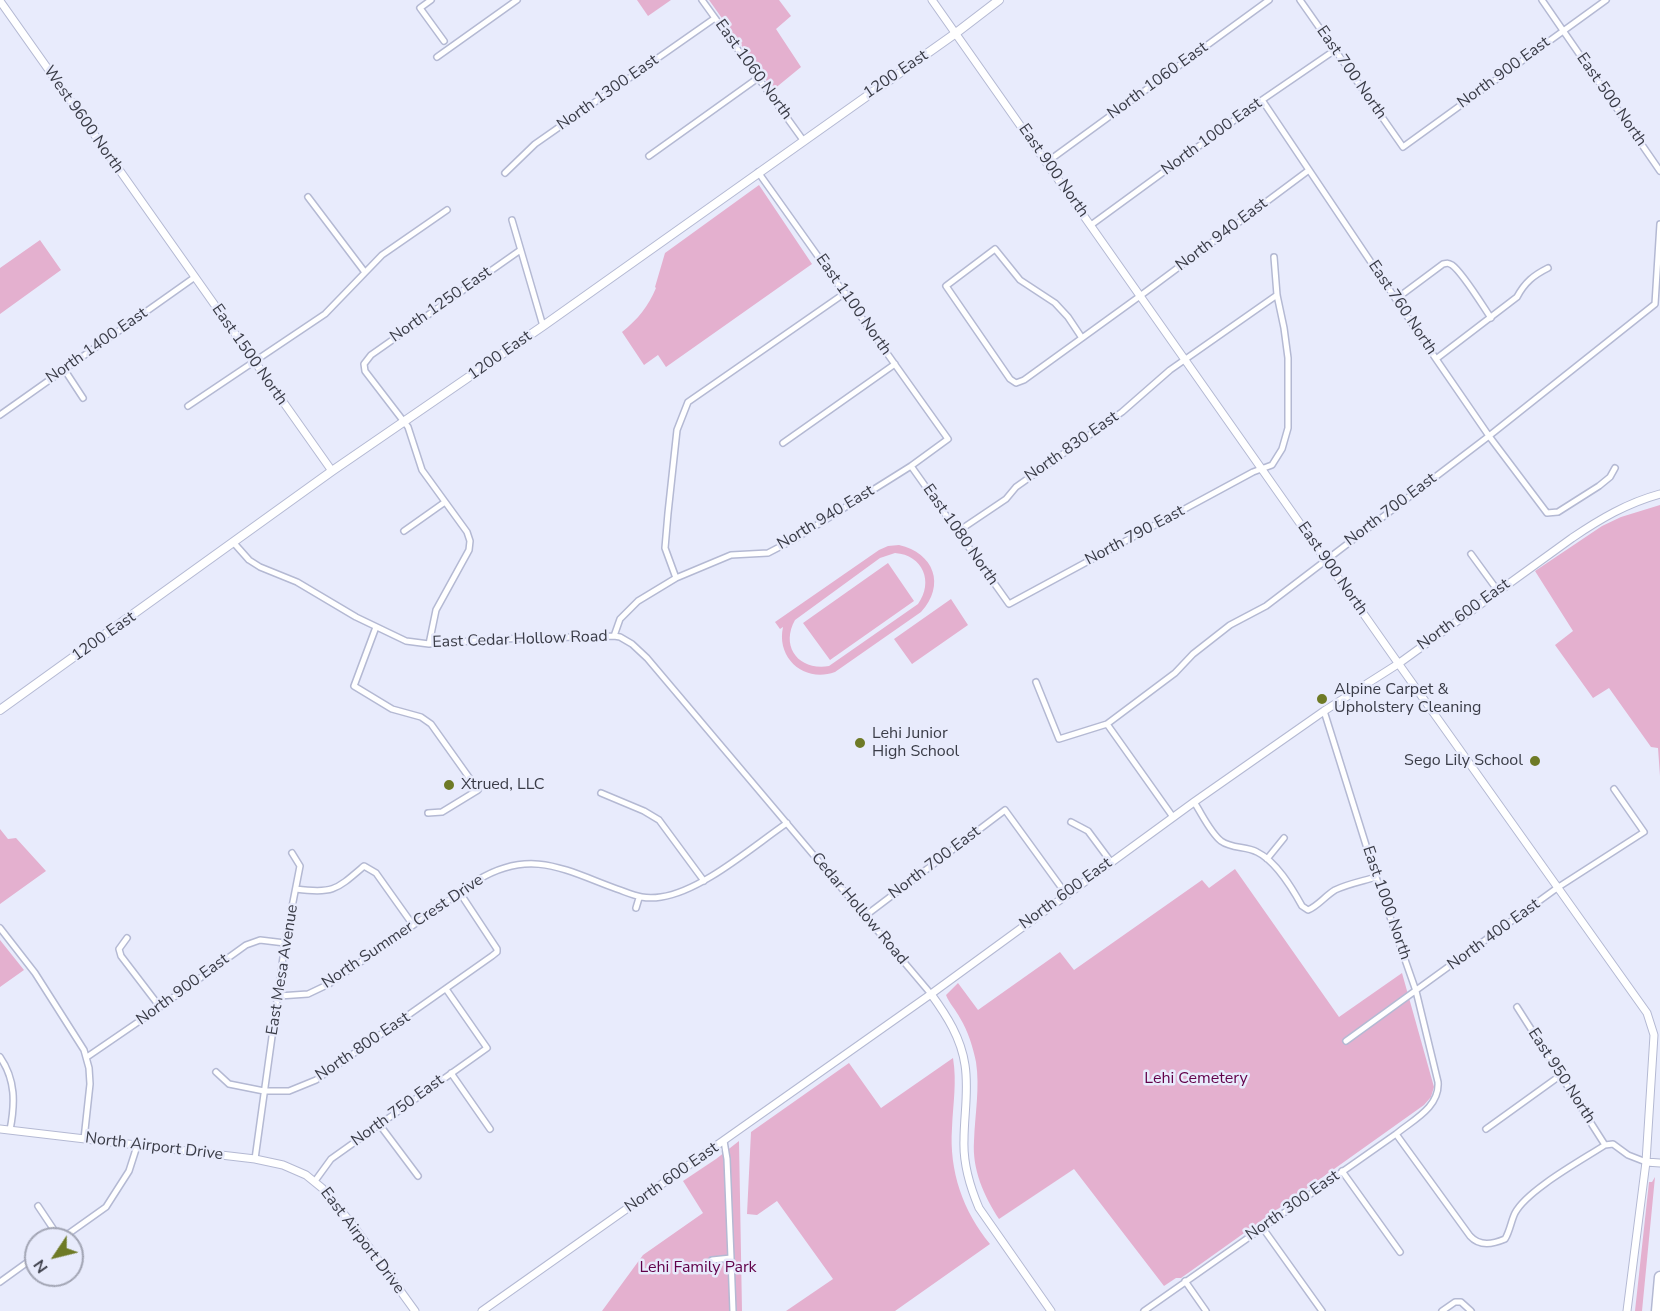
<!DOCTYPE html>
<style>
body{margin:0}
#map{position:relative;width:1660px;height:1311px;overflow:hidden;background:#e8ebfc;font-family:"Nunito Sans",sans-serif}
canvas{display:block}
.north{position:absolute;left:24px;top:1227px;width:60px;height:60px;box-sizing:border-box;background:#e8ebfc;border:2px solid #a2a5b4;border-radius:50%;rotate:235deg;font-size:16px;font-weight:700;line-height:24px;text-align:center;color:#3a3c47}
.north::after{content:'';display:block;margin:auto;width:21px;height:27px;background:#6e7a26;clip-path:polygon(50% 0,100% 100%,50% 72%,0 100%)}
</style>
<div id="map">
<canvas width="1660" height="1311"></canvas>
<div class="north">N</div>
</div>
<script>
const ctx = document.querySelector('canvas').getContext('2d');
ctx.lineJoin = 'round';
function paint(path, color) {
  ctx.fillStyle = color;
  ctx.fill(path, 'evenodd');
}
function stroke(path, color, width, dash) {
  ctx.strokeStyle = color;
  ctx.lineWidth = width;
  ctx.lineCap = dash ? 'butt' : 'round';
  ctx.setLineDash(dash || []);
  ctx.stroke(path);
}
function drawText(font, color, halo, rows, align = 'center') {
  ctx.font = font + ' "Nunito Sans",sans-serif';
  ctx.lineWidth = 5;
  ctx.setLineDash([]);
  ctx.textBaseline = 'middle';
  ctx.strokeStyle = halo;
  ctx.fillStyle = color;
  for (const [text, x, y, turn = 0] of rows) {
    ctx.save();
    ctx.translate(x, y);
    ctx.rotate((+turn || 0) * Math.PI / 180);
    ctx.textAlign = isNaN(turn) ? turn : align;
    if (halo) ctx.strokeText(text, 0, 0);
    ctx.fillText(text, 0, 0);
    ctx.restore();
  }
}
paint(new Path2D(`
 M 637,0 L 671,0 L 648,16 Z
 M 709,0 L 779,0 L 791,16 L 776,29 L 801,67 L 773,90 Z
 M 759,185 L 812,264 L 666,367 L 658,355 L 644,365 L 622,332 C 638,319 648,307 656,288 L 655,287 L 665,253 Z
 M 40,240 L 61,270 L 0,314 L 0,268 Z
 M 1660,505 L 1660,776 L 1658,748 L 1651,747 L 1609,688 L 1593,698 L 1555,645 L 1573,631 L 1535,571 L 1602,526 L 1621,517 Z
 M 899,545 C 934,553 946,585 921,612 L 835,672 C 805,683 776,659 783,627 L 780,629 L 775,622 L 879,550 L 888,546 ZM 895,553 C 923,555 934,582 918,604 L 829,666 C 799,671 780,647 795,620 L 880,558 Z
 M 888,563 L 914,601 L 830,660 L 803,623 Z
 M 951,599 L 968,625 L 912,664 L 894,639 Z
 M 0,829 L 8,839 L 16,838 L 46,871 L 0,904 Z
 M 1235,869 L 1339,1017 L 1402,973 L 1434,1087 L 1431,1097 L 1424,1105 L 1181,1278 L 1176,1278 L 1164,1286 L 1074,1169 L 999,1219 C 984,1196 972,1170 974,1141 C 975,1114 980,1088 976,1062 C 973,1047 968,1031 960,1018 C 956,1010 949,1003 946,995 L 958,983 L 978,1010 L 1060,952 L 1074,970 L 1202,880 L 1209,888 Z
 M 0,940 L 24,970 L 0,987 Z
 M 953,1058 C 957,1082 953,1104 952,1128 C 949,1171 963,1211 990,1244 L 895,1311 L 786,1311 L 833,1279 L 777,1201 L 757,1215 L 747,1214 L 751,1132 L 849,1063 L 881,1108 Z
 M 739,1141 L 742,1311 L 602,1311 L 643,1255 L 703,1213 L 683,1181 L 716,1159 Z
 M 1655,1177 L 1642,1311 L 1635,1311 L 1649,1182 L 1652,1182 Z`), '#e4b0cf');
const minor = new Path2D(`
 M 431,0 L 420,8 L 444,41
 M 702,0 L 803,140
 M 1300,0 L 1403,147 L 1606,0
 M 1542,0 L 1660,171
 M 437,57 L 517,0
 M 1262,100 L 1436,359 L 1489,436 L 1547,513 L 1558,512 L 1599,486 L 1610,477 L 1615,468
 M 649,156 L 758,78
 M 1047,162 L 1269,0
 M 505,173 L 535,144 L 715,18
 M 308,197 L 364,271
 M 512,220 L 543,326
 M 1091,225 L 1262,100 L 1335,50
 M 1396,299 L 1443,264 C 1448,263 1448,263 1452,265 C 1463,273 1482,305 1491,318
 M 1082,338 L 1068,317 L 1055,303 L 1020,280 L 995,249 L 946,286 L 1010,379 L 1016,383 L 1024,380 L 1140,296 L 1309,170
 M 1436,359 L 1517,297 C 1525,282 1534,275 1548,268
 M 64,369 L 83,398
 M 188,406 L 325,314 L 382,255 L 447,210
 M 0,415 L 195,277
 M 783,443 L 895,364
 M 911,466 L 1009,604 L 1253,472 L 1272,465 L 1282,449 L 1288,428 L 1288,358 L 1284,328 L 1277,295 L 1274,257
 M 404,531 L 445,502
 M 957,532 L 1006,499 L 1016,487 L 1122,412 L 1170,370 L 1277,295
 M 233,542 L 249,560 L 260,567 L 297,582 L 356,617 L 406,641 L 429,644 L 500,639 L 614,636 L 620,637 L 632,644 L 647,658 L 931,994
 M 1471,554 L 1498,591
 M 676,578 L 665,548 L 668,513 L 677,430 L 688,402 L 845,293
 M 376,627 L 354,686 L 392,709 L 421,717 L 431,724 L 478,790 L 442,812 L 428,813
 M 614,636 L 620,619 L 638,601 L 676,578 L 731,555 L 768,553 L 793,540 L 911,466 L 948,439 L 758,172
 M 429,644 L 436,610 L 469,550 L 470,541 L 467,532 L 422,470 L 408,427 L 365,371 L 364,364 L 371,355 L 519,251
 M 1036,682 L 1059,739 L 1107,724 L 1175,673 L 1193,654 L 1230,625 L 1266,606 L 1489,436 L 1655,304 L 1660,224
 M 1107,724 L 1173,817
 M 601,793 L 644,811 L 659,820 L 704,881
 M 1194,802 C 1202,814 1210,832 1221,841 C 1232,849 1246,846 1257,852 C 1276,861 1292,888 1302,906 L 1308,910 C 1318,906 1325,896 1335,890 C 1347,884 1363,881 1376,877
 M 1071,822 L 1088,831 L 1111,862
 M 1267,859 L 1284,838
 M 296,889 C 333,894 336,890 364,866 L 376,873 L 413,925
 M 636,908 L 639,898
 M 865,916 L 1005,810 L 1066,894
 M 0,928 L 35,973 L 84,1050 L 89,1068 L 90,1084 L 84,1139
 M 127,938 L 119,949 L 121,956 L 160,1007
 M 279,996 L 308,994 L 329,984 L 478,880 C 531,848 565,870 617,889 C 634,895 643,900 661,897 C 702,891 752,847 787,823
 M 1517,1007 L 1605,1145
 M 1346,1041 L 1557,888 L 1644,832 L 1614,789
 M 0,1057 C 16,1080 15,1104 10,1130
 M 87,1057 L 160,1007 L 246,945 L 260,940 L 285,943
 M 216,1072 L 229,1084 L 264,1091 L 289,1091 L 316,1080 L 492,956 L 497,952 L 497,949 L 460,893
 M 451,1073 L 490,1129
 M 379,1124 L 418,1176
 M 1486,1129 L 1561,1075
 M 1396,1134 L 1470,1236 C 1480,1247 1493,1244 1505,1239 C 1510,1231 1511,1221 1515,1213 C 1527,1190 1582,1160 1605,1145 L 1613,1144 L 1628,1155 L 1646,1162
 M 255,1159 L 285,943 L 300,866 L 292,853
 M 1342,1171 L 1400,1252
 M 315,1181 L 331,1159 L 487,1048 L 446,989
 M 38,1206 L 60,1239
 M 1262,1227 L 1322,1311
 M 61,1239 L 106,1207 L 129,1171 L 137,1146
 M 731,1258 L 733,1311
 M 712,1260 L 731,1258 L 727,1159 L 724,1141
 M 1185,1281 L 1206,1311
 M 0,1282 L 36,1256
 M 1144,1311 L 1396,1134 C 1413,1120 1440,1107 1438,1082 L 1416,991 L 1376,877 L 1324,711
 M 1442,1311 L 1455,1302 L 1461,1302 L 1471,1311`);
const tertiary = new Path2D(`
 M 932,0 L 1403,670 L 1647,1013 L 1654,1035 L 1646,1162 L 1627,1311
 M 0,1 L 332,471
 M 931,994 C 947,1016 961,1038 965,1065 C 969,1090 964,1115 964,1140 C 963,1164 970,1187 979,1208 L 1051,1311
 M 0,1129 L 255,1159 L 283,1165 L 306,1175 L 322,1188 L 352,1224 L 415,1311
 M 1646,1162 L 1660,1163
 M 482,1311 L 931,994 L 1194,802 L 1324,711 L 1398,664 L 1572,538 C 1600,519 1627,503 1660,494`);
const secondary = new Path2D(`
 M 0,710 L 332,471 L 543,326 L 956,33 L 999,0`);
const motorway = new Path2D(`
 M 1657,1311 L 1660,1277`);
stroke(minor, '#b4b9d3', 8);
stroke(tertiary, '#b4b9d3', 9);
stroke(secondary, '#b4b9d3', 10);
stroke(motorway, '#b4b9d3', 13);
stroke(minor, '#fff', 5);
stroke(tertiary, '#fff', 7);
stroke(secondary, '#fff', 8);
stroke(motorway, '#fff', 10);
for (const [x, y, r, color] of [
 [1322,699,6,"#6e7a26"],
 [860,743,6,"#6e7a26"],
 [1535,761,6,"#6e7a26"],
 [449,785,6,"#6e7a26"]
]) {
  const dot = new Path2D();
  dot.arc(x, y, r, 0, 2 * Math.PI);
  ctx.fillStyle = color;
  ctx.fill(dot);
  stroke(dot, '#e8ebfc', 2);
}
drawText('16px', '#3a3c47', '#e8ebfc', [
 ["East 1060 North",753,70,54],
 ["East 700 North",1351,73,55],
 ["North 900 East",1504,73,-36],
 ["1200 East",896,75,-34],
 ["North 1060 East",1158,81,-36],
 ["North 1300 East",608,93,-35],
 ["East 500 North",1611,100,55],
 ["West 9600 North",83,120,55],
 ["North 1000 East",1212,137,-36],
 ["East 900 North",1053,171,55],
 ["North 940 East",1222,235,-37],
 ["North 1250 East",441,305,-35],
 ["East 1100 North",853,305,55],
 ["East 760 North",1402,308,56],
 ["North 1400 East",97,346,-35],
 ["East 1500 North",249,355,55],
 ["1200 East",500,356,-35],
 ["North 830 East",1072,447,-35],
 ["North 700 East",1391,510,-37],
 ["North 940 East",826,518,-31],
 ["East 1080 North",960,535,55],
 ["North 790 East",1135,536,-28],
 ["East 900 North",1332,569,55],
 ["North 600 East",1464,615,-36],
 ["1200 East",104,637,-35],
 ["East Cedar Hollow Road",520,640,-2],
 ["North 700 East",935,863,-37],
 ["North 600 East",1066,894,-36],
 ["East 1000 North",1386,903,71],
 ["Cedar Hollow Road",859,909,50],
 ["North Summer Crest Drive",403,932,-34],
 ["North 400 East",1494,935,-36],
 ["East Mesa Avenue",283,970,-81],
 ["North 900 East",183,990,-36],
 ["North 800 East",363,1047,-34],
 ["East 950 North",1561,1076,57],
 ["North 750 East",398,1111,-36],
 ["North Airport Drive",154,1147,7],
 ["North 600 East",672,1178,-35],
 ["North 300 East",1293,1206,-35],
 ["East Airport Drive",362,1241,53]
]);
drawText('16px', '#3a3c47', '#e8ebfc', [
 ["Alpine Carpet &",1334,690],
 ["Upholstery Cleaning",1334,708],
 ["Lehi Junior",872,734],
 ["High School",872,752],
 ["Sego Lily School",1523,761,"right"],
 ["Xtrued, LLC",461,785]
], 'left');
drawText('16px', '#610149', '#e8ebfc', [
 ["Lehi Cemetery",1196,1079],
 ["Lehi Family Park",698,1268]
]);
</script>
